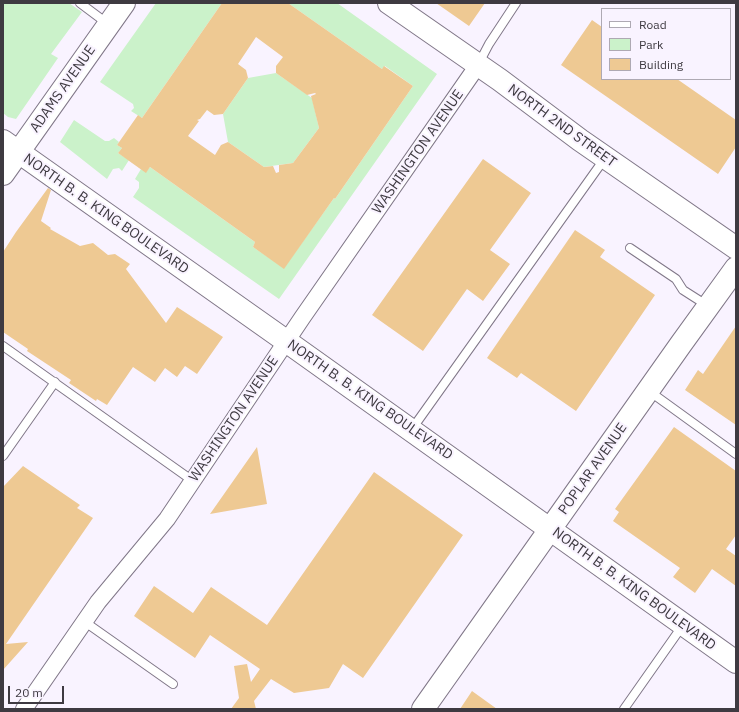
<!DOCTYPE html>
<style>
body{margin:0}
#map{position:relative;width:739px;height:712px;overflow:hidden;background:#f9f3ff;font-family:"IBM Plex Sans",sans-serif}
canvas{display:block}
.frame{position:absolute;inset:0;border:4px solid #3e3a41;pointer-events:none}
.legend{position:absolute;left:601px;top:8px;width:130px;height:72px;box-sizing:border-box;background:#f9f3ff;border:1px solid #aea9b3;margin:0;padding:5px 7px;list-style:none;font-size:12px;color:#3e3a41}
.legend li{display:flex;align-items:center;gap:8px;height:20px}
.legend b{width:20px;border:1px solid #aea9b3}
.scale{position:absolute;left:8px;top:686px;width:56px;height:18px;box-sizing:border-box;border:2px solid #3e3a41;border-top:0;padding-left:5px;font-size:12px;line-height:14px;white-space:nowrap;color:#3e3a41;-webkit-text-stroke:3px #f9f3ff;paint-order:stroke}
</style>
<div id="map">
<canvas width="739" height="712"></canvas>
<div class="frame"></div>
<ul class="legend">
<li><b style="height:5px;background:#fff"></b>Road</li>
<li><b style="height:11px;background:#cbf2ca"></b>Park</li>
<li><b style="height:11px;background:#eec993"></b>Building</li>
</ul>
<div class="scale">20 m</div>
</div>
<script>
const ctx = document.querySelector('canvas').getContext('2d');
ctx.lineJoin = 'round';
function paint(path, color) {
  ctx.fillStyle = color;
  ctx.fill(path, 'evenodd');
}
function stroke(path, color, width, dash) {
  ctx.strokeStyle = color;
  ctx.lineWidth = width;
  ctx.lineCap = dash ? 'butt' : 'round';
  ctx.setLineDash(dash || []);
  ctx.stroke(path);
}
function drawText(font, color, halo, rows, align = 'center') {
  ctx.font = font + ' "IBM Plex Sans",sans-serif';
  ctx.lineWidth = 4;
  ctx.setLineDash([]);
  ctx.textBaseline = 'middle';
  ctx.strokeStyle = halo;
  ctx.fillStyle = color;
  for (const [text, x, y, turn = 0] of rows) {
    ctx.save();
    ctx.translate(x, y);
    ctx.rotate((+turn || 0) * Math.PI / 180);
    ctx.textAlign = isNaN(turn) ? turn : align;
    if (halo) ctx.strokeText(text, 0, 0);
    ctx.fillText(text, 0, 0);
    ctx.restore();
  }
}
paint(new Path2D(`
 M 3,3 L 69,3 L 82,12 L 51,54 L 58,58 L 16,119 L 8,117 L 3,113 Z
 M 156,3 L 222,3 L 142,118 L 131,111 L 134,108 L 133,104 L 100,82 Z
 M 288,3 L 337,3 L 437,74 L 279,299 L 133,197 L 139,188 L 139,182 L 135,179 L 141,169 L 146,172 L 150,167 L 255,242 L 253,247 L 284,268 L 334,198 L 335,199 L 413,86 L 385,66 L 382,69 Z
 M 276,73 L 312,98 L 319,128 L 293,163 L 264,167 L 228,142 L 223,114 L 248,78 Z
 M 74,120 L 105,141 L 109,141 L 114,138 L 119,142 L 117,145 L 122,148 L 118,153 L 129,160 L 122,171 L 119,168 L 113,169 L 107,179 L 60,142 Z`), '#cbf2ca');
paint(new Path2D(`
 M 222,3 L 288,3 L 382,69 L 384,66 L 413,86 L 335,199 L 334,198 L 284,269 L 253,247 L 255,242 L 150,167 L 146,173 L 118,153 L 122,148 L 117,145 L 138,115 L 142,118 ZM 256,37 L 283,57 L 276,66 L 276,73 L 307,95 L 315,93 L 316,94 L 311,96 L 319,128 L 293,163 L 279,165 L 279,172 L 276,173 L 273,166 L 264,167 L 228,142 L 221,145 L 215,155 L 188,136 L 199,121 L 197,120 L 200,119 L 207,110 L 214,115 L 223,114 L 248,78 L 246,70 L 238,64 Z
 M 436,3 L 485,3 L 469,26 Z
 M 592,20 L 602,27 L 602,79 L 677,79 L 736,120 L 736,147 L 718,174 L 561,65 Z
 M 483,159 L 531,193 L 490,250 L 510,264 L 483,301 L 467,289 L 423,351 L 372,315 Z
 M 48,188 L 51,190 L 41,221 L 51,228 L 50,229 L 80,246 L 93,243 L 108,255 L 115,254 L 130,264 L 126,269 L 166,323 L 177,307 L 223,337 L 197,374 L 185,366 L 177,377 L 165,368 L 155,382 L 133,367 L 107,405 L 97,399 L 96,401 L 69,383 L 71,380 L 27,351 L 28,349 L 3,332 L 3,252 L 16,232 Z
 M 575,230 L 605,250 L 600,257 L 655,295 L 576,411 L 521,373 L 517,378 L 487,358 Z
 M 736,326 L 736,425 L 685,390 L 698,370 L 703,374 Z
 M 674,427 L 736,471 L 736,535 L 726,549 L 736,556 L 736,586 L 712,569 L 695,593 L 673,577 L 680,568 L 613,521 L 619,512 L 615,509 Z
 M 257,447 L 267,504 L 210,514 Z
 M 23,466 L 80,505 L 77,508 L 93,518 L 6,644 L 28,642 L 3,670 L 3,487 Z
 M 374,472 L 463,535 L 363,678 L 343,664 L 329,688 L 294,693 L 271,679 L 254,701 L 256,709 L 231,709 L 239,698 L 234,666 L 247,664 L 251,682 L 260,669 L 210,635 L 195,658 L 134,616 L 154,586 L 193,613 L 211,587 L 267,625 Z
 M 472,691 L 497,709 L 460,709 Z`), '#eec993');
const lane = new Path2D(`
 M 80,3 L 108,24
 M 479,63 L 489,44 L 516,3
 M 630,248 L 676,279 L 683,290 L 708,306
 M 3,346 L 193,481
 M 649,391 L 736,454
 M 412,429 L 605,158
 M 3,456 L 55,382
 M 85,622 L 173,684
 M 624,709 L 683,625`);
const street = new Path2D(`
 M 24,709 L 98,602 L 167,519 L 302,318 L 478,65`);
const secondary = new Path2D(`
 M 389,3 L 500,80 L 580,140 L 736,248
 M 3,141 L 286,341 L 736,662
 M 3,174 L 124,3
 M 423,709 L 681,344 L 736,268`);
stroke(lane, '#807788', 10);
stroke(street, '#807788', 18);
stroke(secondary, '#807788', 24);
stroke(lane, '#fff', 8);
stroke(street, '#fff', 16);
stroke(secondary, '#fff', 22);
drawText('14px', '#3e3a41', '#f9f3ff', [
 ["ADAMS AVENUE",63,89,-55],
 ["NORTH 2ND STREET",562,126,36],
 ["WASHINGTON AVENUE",418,152,-55],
 ["NORTH B. B. KING BOULEVARD",106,214,35],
 ["NORTH B. B. KING BOULEVARD",370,400,35],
 ["WASHINGTON AVENUE",234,419,-56],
 ["POPLAR AVENUE",593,469,-55],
 ["NORTH B. B. KING BOULEVARD",634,589,36]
]);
</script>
